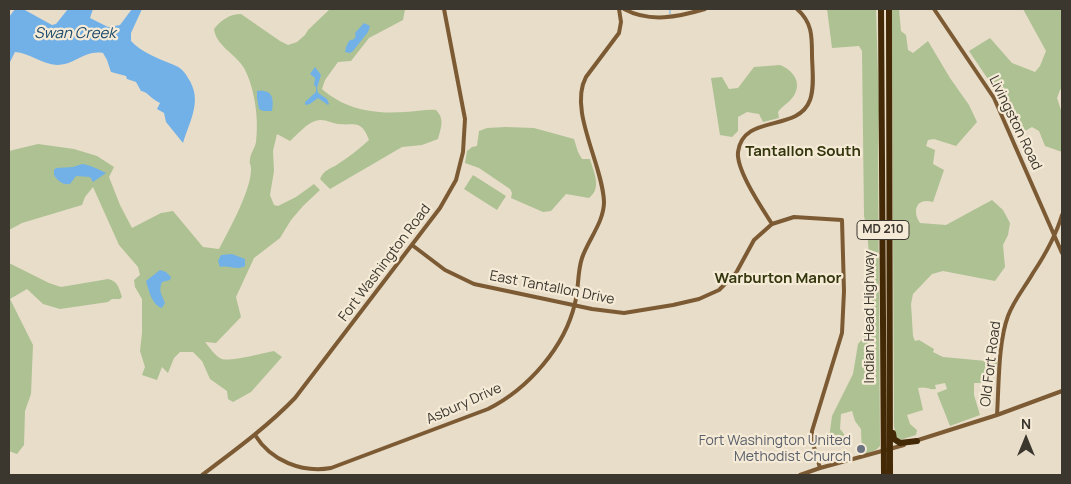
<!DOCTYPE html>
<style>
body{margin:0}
#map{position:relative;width:1071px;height:484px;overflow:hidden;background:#e8ddc9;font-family:Manrope,sans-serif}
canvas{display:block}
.frame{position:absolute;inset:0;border:10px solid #3b372f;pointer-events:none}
.north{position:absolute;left:1001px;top:414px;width:50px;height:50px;-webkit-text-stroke:4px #f5ead6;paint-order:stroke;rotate:0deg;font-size:14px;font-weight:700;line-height:20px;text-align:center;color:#3b372f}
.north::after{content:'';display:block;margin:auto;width:18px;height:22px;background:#3b372f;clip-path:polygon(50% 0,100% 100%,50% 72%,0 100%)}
</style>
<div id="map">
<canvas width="1071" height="484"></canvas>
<div class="frame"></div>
<div class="north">N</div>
</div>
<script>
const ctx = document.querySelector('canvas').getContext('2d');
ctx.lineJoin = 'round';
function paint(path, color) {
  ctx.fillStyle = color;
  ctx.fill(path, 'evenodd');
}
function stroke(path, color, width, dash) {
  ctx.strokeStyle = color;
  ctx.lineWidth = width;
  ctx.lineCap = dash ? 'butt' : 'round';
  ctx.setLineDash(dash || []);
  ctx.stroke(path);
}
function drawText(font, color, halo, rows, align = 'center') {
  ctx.font = font + ' Manrope,sans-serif';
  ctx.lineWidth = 4.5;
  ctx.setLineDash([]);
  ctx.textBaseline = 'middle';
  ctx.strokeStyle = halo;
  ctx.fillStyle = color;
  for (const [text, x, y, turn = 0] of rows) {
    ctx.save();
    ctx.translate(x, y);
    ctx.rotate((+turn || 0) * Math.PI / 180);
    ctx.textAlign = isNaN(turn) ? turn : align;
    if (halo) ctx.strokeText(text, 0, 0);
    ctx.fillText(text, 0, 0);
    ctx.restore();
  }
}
paint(new Path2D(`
 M 330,9 L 405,9 L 403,20 L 369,38 L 351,61 L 338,62 L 325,80 L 322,89 C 346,110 374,114 405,112 C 416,112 426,109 436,110 C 445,119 441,128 438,139 L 422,145 L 402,147 L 330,189 L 320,179 C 324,169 331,169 338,164 C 349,157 360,148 369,140 C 361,119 355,126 338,124 C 330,123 324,118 315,121 C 306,124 297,135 290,141 L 277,134 L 273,151 L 274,171 L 270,195 L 274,205 L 278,206 L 296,197 L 314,184 L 320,190 L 303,206 L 291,220 L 280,238 L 254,258 L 236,297 L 241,317 L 216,343 L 205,342 C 209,347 216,357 222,359 C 230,362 263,353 274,351 L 282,357 L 251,392 L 233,402 L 228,399 L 227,391 L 210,379 L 202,361 L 193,352 L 180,352 L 174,358 L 168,373 L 162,367 L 157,380 L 142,375 L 145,367 L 140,351 L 142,333 L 142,299 L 135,287 L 134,280 L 140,275 L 138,267 L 119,245 L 93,187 L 85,197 L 82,205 L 22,223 L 9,230 L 9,151 L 38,144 L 74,149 L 97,156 L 114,167 L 109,177 L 120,205 L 132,228 L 161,213 L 173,211 L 203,247 L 219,249 C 229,230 252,189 251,168 C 251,164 249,164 250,160 C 250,154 255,148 256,142 C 259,120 255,88 244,68 C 236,54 216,46 214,29 C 221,20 230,14 241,14 L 280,41 L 288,45 L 297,42 L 305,35 L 308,30 Z
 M 827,9 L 876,9 L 879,109 L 878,152 L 880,446 L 876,450 L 862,455 L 861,429 L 855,421 L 852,411 L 841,414 L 840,429 L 844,434 L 845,444 L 837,443 L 828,446 L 832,416 L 853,374 L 858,344 L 870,330 L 872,296 L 867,229 L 864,216 L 862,51 L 859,46 L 832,48 Z
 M 892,9 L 899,9 L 901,31 L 906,35 L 908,50 L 913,53 L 928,41 L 950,78 L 969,105 L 977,122 L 956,146 L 934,139 L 928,140 L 926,146 L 935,150 L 933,164 L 944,170 L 933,202 C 916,197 912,211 920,223 L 946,225 L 992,200 L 1003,210 L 1010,223 L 1008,235 L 1003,245 L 1005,267 L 995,281 L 943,271 L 932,274 L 913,294 L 911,304 L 913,336 L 915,341 L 919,340 L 934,349 L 933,352 L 943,357 L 997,362 L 996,371 L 983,373 L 981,383 L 974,383 L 974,395 L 980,415 L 950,426 L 937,393 L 947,389 L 945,383 L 935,385 L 936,389 C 929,390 926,386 918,388 L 923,410 L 907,415 L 910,424 L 917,430 L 916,435 L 900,440 L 896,436 L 894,426 Z
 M 1023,9 L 1062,9 L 1062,88 L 1060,90 L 1057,98 L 1062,113 L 1062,152 L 1045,146 L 1039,131 L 1032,127 L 1016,136 L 1000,97 L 969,51 L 990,38 L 1012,63 L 1035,72 L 1040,66 L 1046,51 Z
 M 780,65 C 793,70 803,83 793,97 C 789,103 782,106 778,112 L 779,118 L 763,122 L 759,114 L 747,112 L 738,117 L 738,131 L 732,137 L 720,135 L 711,78 L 722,77 L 729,89 L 738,88 L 754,67 Z
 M 506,127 L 534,128 L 574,139 L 578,152 L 582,159 L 590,159 C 594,173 602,188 589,198 L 566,194 L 551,211 L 543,212 L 511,198 L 512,193 L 510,189 L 479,168 L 465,163 L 467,151 L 472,147 L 477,146 L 479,131 L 487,128 Z
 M 473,175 L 506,196 L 497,210 L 464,189 Z
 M 9,263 L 49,283 L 61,287 L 108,279 C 118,281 119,288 122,297 L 120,299 L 112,299 L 108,302 L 60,309 L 43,304 L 27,289 L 10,299 L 33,345 L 31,394 L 25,411 L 24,445 L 17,454 L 9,451 Z`), '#adc193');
paint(new Path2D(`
 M 15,9 L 23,9 L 52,25 L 56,24 L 68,9 L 93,9 L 90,18 L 108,27 L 120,25 L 132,9 L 142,9 L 131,33 L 131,41 C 142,53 160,59 174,65 C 180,67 185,72 188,78 C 203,100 190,120 183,143 L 166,122 L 164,113 L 157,109 L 160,103 C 152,100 147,91 141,91 L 136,82 L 127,79 L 126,76 L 111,72 L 107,60 L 103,53 C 83,50 76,65 57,65 C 42,64 29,53 15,52 L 9,64 L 9,17 Z
 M 364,23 L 370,26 L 368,32 L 353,51 L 350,53 L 345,52 L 346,47 L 349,41 C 352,39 357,40 355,33 Z
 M 315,67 L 321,75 L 317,88 L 318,93 L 327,99 L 329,104 L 328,105 L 318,98 L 310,104 L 305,105 L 305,102 L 316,92 L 316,87 L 314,85 L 315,78 L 310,74 Z
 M 257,91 C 273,89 274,99 272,111 L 263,111 L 259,109 L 257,98 Z
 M 82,164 C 88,164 102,171 106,173 L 93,182 L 90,177 L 76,176 L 70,184 C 62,185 58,181 54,175 L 54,170 L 56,168 L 73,167 Z
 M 232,254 L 245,259 L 245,266 C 237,271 229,265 220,267 L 218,261 L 221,255 Z
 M 160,270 L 166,272 L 171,277 L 170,280 L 162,282 C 158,291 162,295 165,303 L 162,308 C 152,305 149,291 146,281 Z`), '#72b1e7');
stroke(new Path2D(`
 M 670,9 L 670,14`), '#72b1e7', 1);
stroke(new Path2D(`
 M 624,9 C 650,23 678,17 705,9
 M 934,9 L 994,98 L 1062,253
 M 772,224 C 762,208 736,170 738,152 C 743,113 798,133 810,100 C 815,86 812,68 812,54 C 812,36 812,22 797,9
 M 412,245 L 445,270 L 474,284 L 592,309 L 624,313 L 673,305 L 699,299 L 719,290 L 736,273 L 754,240 L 772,224 L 794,217 L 842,220 L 844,291 L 842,333 L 812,431 L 812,440 L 820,468
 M 997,415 C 999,385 998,343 1008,316 C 1014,300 1025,287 1033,273 C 1045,255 1056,235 1062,215
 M 255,435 C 271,461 302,473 331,468 L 488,409 C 528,389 565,347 575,303 C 579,289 577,273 582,258 C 588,240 604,222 604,202 C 603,165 568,110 586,77 L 619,33 L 621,22 L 619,9
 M 915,441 L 997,415 L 1062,391
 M 202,475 C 234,451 267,427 295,398 L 440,208 L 456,180 L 463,152 L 465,119 L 444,9
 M 800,475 L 820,468 L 904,445`), '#7c5b34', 4);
stroke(new Path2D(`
 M 881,9 L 884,475
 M 889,9 L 890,475
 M 893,433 L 894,439 L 900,443 L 917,441`), '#432905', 6);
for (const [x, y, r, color] of [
 [861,449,5,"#6b7280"]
]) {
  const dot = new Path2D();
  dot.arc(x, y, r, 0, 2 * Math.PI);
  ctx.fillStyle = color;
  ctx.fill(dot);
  stroke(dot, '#f5ead6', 2);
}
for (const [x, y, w] of [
 [883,230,52]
]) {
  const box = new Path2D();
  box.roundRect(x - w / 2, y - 9.5, w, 19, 4);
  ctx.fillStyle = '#f5ead6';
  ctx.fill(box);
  stroke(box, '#3b372f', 1);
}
drawText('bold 12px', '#3b372f', null, [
 ["MD 210",883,230]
]);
drawText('14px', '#3b372f', '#f5ead6', [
 ["Livingston Road",1015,123,64],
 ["Fort Washington Road",385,263,-53],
 ["East Tantallon Drive",552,288,11],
 ["Indian Head Highway",870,317,-90],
 ["Old Fort Road",991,364,-83],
 ["Asbury Drive",464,404,-24]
]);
drawText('14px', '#5b616d', '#f5ead6', [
 ["Fort Washington United",851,441],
 ["Methodist Church",851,457]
], 'right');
drawText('italic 15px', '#1a486c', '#f5ead6', [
 ["Swan Creek",75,34]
]);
drawText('bold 15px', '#34360d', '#f5ead6', [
 ["Tantallon South",803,152],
 ["Warburton Manor",778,279]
]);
</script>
